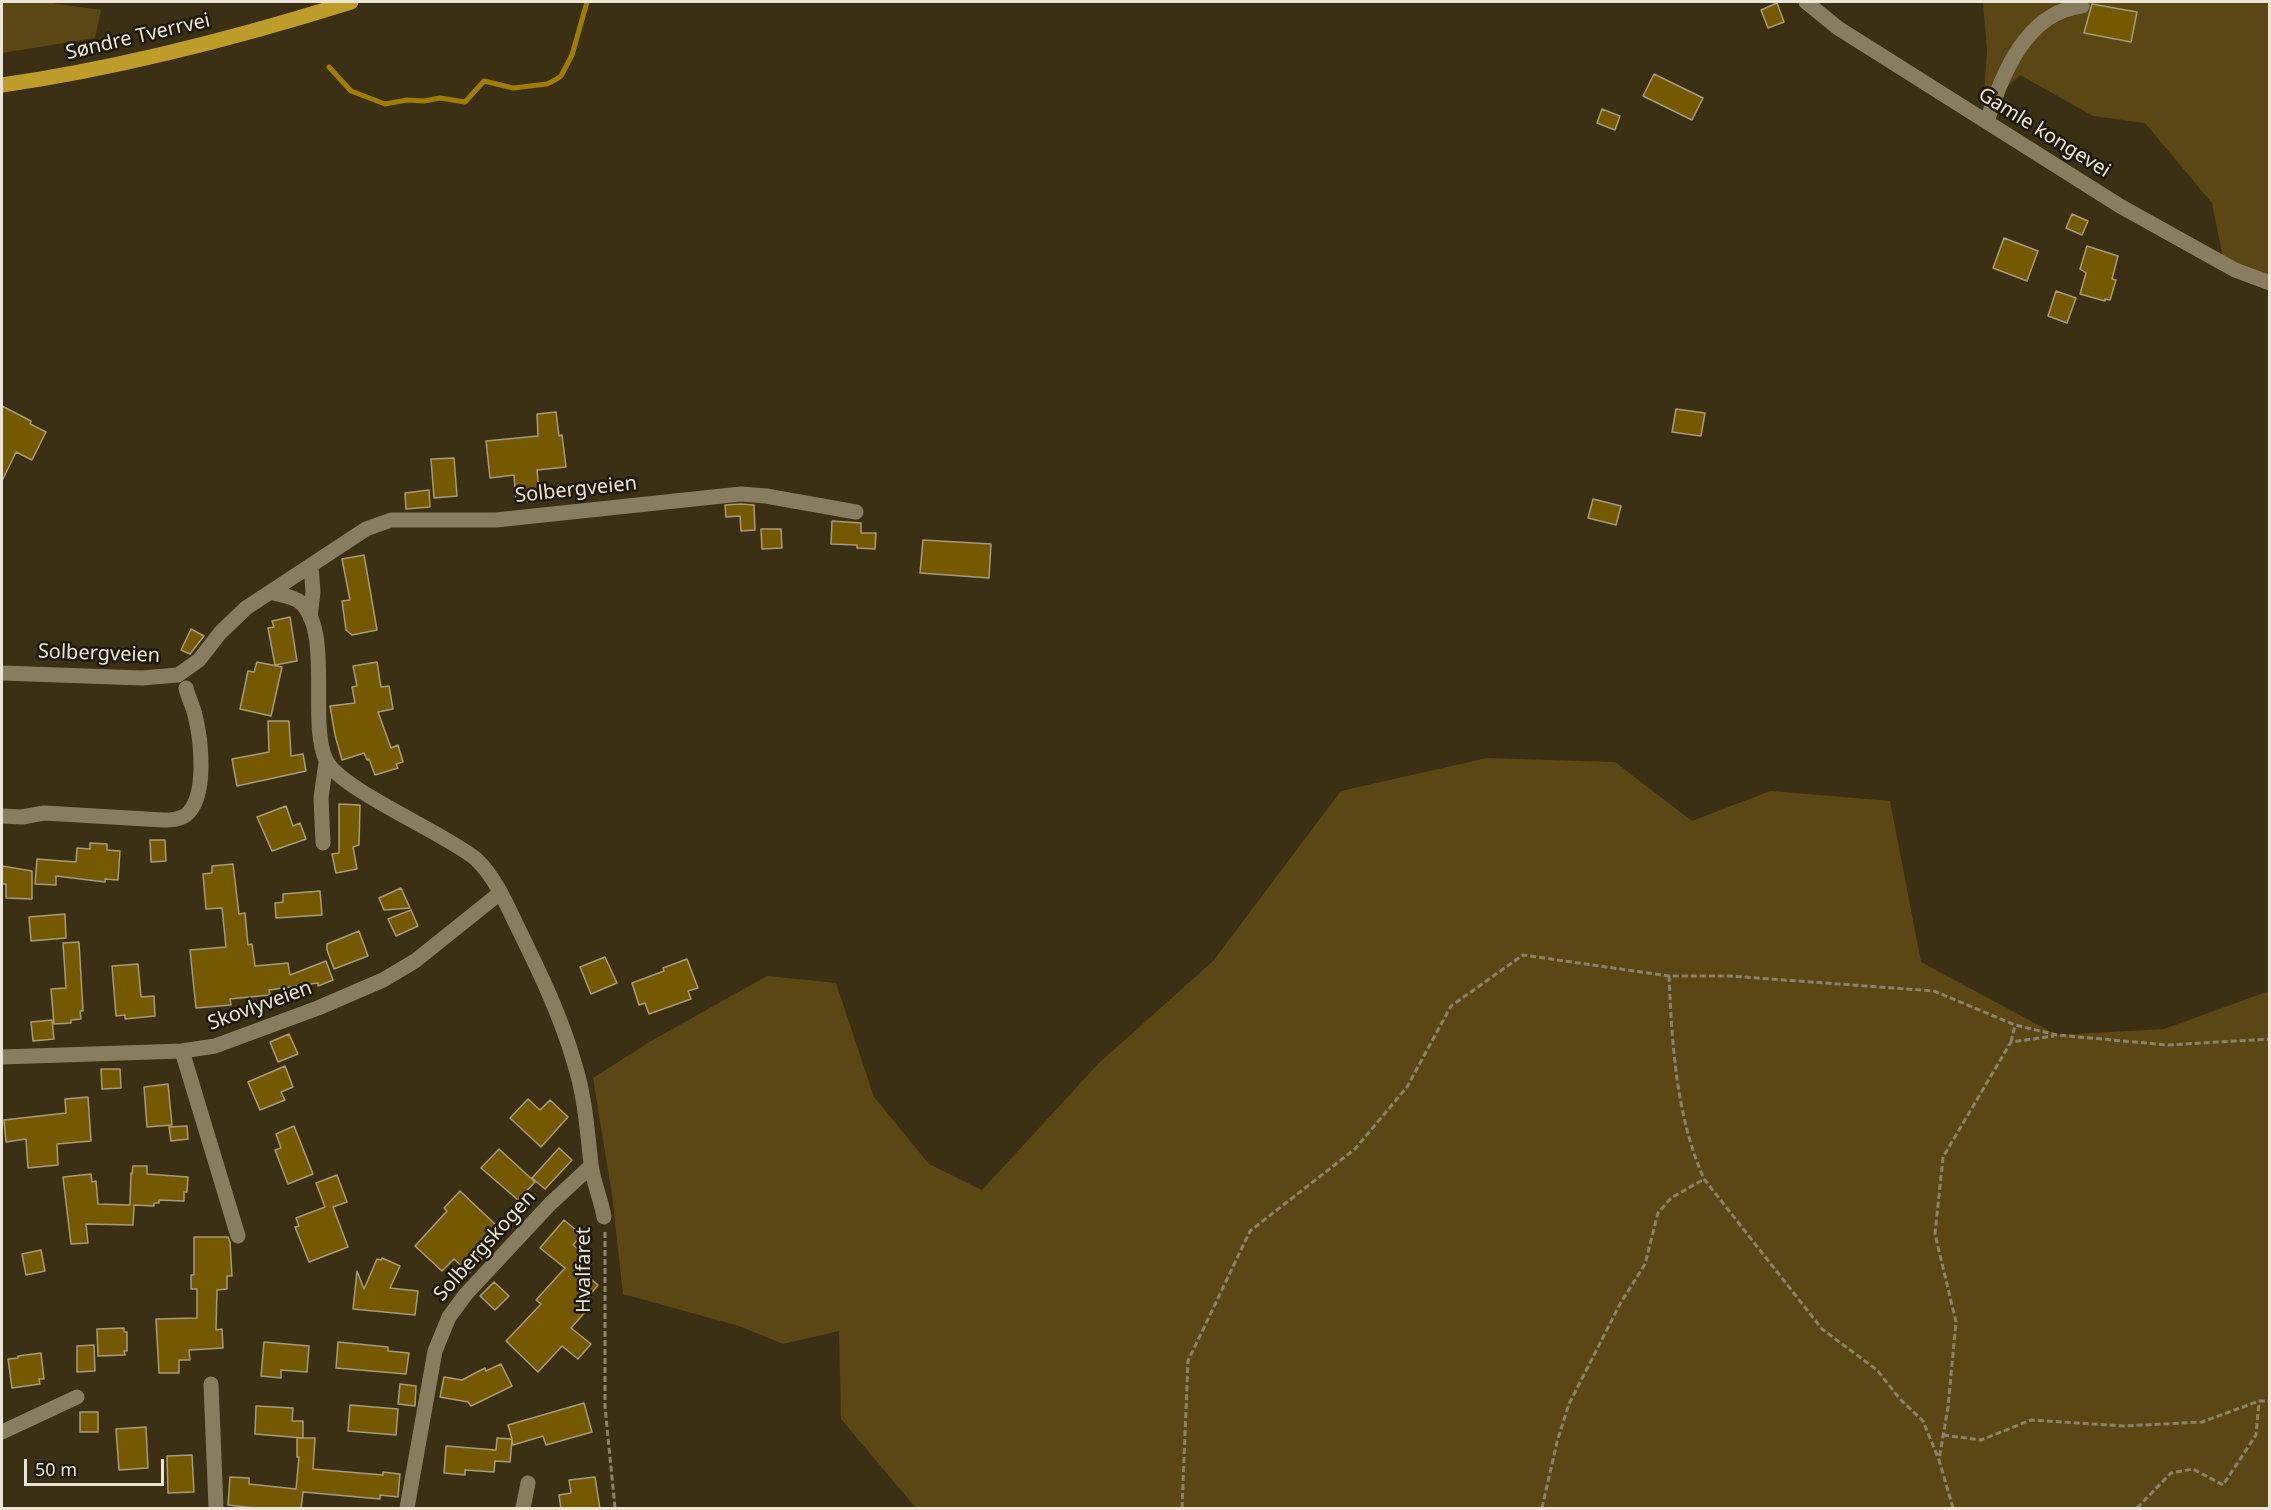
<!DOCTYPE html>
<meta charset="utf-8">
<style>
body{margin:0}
#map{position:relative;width:2271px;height:1510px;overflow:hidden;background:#3b3014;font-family:"Noto Sans",sans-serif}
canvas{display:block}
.frame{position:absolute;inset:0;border:3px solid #ece5d5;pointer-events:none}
.scale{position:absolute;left:24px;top:1459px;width:140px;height:27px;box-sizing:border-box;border:3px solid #ece5d5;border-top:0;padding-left:8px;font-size:18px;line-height:21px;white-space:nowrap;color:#ece5d5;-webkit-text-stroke:4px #1d190d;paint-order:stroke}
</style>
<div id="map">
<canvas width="2271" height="1510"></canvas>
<div class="frame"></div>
<div class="scale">50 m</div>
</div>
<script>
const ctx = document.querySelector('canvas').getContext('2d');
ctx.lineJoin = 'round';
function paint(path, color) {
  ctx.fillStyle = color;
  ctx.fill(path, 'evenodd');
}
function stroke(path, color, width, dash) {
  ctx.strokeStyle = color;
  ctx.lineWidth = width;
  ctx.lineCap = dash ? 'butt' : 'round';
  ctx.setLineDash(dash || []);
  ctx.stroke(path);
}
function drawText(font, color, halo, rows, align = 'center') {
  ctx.font = font + ' "Noto Sans",sans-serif';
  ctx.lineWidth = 5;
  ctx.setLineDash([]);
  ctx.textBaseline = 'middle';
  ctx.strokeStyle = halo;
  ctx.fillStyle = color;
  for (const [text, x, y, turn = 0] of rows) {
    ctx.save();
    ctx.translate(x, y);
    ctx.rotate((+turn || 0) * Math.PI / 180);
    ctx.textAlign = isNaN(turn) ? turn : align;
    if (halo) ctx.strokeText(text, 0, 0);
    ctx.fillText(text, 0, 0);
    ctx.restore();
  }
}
paint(new Path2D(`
 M 2,2 L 45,2 L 101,10 L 95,38 L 2,53 Z
 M 1983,2 L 2269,2 L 2269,281 L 2225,268 L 2212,203 L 2145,123 L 2093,116 L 2020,75 L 1983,110 L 1987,50 Z
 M 1487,758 L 1615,762 L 1692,821 L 1770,791 L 1890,801 L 1921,962 L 2057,1035 L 2164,1029 L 2269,991 L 2269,1508 L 916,1508 L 841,1419 L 839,1331 L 783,1344 L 739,1326 L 623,1294 L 612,1195 L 593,1078 L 651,1041 L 767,976 L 836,983 L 874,1097 L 929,1164 L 982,1190 L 1098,1064 L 1213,961 L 1341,791 Z`), '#5a4714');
stroke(new Path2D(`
 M 329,67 L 351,91 L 385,104 L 407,100 L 424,101 L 440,98 L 465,102 L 484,81 L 513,88 L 547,84 L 555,80 L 561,76 L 572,55 L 587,2`), '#a07c00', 5);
const building = new Path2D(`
 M 1777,3 L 1784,22 L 1768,28 L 1761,10 Z
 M 2092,4 L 2137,12 L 2131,42 L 2084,33 Z
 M 1654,74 L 1703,98 L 1692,120 L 1643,96 Z
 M 1602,109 L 1620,116 L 1615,130 L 1597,123 Z
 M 2072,214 L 2088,221 L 2082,235 L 2066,228 Z
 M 2004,238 L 2038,251 L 2027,281 L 1993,268 Z
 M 2087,246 L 2118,256 L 2112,279 L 2116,280 L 2110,300 L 2105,299 L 2105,301 L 2080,294 L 2086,273 L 2080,269 Z
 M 2056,291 L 2076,298 L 2067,323 L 2048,316 Z
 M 2,406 L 31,421 L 30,424 L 46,432 L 32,460 L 16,452 L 2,481 Z
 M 1676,409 L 1705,413 L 1701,436 L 1672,432 Z
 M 556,412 L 559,436 L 562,435 L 566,467 L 537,470 L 540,500 L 516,502 L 514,475 L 490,478 L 486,441 L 538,436 L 537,414 Z
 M 454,458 L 457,496 L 434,498 L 431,459 Z
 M 429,490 L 430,507 L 406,509 L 405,493 Z
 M 1593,499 L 1621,506 L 1616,525 L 1588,518 Z
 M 741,504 L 754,505 L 755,530 L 741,531 L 740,516 L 726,517 L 725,505 Z
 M 832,521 L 861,523 L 861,533 L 876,533 L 875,549 L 857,548 L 857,545 L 831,544 Z
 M 761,529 L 781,529 L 782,548 L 762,549 Z
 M 923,540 L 991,544 L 989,578 L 920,573 Z
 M 364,555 L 377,630 L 352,635 L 346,630 L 342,601 L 350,600 L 342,559 Z
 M 290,617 L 297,661 L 275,665 L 268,628 L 274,627 L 272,621 Z
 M 191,629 L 204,636 L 190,654 L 181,650 Z
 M 257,662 L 282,667 L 271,716 L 240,709 L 248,671 L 254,672 Z
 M 377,662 L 381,687 L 389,686 L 393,709 L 378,712 L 391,748 L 398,745 L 403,762 L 396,764 L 398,768 L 375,775 L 369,759 L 367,760 L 364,753 L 342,760 L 335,735 L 330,706 L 355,703 L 352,687 L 357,686 L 353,666 Z
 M 268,721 L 289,721 L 291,756 L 303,754 L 306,771 L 237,786 L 232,759 L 269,752 Z
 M 339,804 L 360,805 L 359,845 L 353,847 L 357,869 L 336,873 L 332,854 L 339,853 Z
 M 286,806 L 293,826 L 300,823 L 306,839 L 272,851 L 257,817 Z
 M 150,840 L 165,840 L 166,861 L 151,862 Z
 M 90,843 L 107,844 L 107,850 L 120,851 L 118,880 L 105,879 L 105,882 L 56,876 L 56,885 L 35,884 L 37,859 L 76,862 L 77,848 L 90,849 Z
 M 233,864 L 239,914 L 245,913 L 248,945 L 252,944 L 255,966 L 288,963 L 290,975 L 326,961 L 333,980 L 318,986 L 318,983 L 269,990 L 270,995 L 230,999 L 231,1005 L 196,1008 L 190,950 L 226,947 L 222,908 L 206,909 L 203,874 L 212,873 L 212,866 Z
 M 2,866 L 32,871 L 32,899 L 6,898 L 6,884 L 2,884 Z
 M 401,888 L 410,908 L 384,910 L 379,898 Z
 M 320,891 L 322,915 L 276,918 L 275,903 L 283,902 L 283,894 Z
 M 411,910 L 418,926 L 396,936 L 388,919 Z
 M 65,914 L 66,938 L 31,941 L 29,917 Z
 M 359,931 L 368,956 L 334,969 L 327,950 L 327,944 Z
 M 79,942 L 83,1011 L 80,1011 L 81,1019 L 71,1020 L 71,1023 L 54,1024 L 51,989 L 66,988 L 63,943 Z
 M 605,957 L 617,983 L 591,994 L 580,967 Z
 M 687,959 L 698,988 L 688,991 L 691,999 L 649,1014 L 645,1003 L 639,1005 L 632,983 L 664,971 L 663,968 Z
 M 138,964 L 141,997 L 154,996 L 155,1016 L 125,1019 L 125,1015 L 116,1016 L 112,966 Z
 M 52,1020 L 54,1039 L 33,1041 L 31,1022 Z
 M 289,1034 L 298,1054 L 278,1062 L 270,1042 Z
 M 285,1066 L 293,1087 L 281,1092 L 285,1100 L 260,1110 L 248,1082 Z
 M 101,1069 L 120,1069 L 121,1088 L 102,1089 Z
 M 168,1084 L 172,1125 L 147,1127 L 144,1087 Z
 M 88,1097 L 91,1141 L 57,1144 L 58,1165 L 28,1168 L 26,1139 L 6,1142 L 4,1120 L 66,1113 L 65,1099 Z
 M 528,1099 L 540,1110 L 550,1100 L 568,1117 L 541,1147 L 510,1118 Z
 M 187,1126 L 188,1139 L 171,1141 L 169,1127 Z
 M 294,1126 L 313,1174 L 288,1184 L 275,1150 L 281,1148 L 276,1134 Z
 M 559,1148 L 572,1160 L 545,1189 L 532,1178 Z
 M 499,1149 L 535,1182 L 518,1200 L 481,1168 Z
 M 133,1166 L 147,1166 L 147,1174 L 188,1177 L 187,1192 L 184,1192 L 184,1201 L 159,1200 L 159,1203 L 154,1203 L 154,1206 L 134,1205 L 133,1225 L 86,1224 L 88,1243 L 71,1244 L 63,1177 L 91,1174 L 92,1182 L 96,1181 L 98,1204 L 130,1205 L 131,1173 L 132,1174 Z
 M 337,1175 L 347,1202 L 333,1207 L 348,1247 L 309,1262 L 295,1227 L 299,1226 L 296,1218 L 325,1207 L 316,1183 Z
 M 460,1191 L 496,1225 L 473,1251 L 482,1259 L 469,1273 L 454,1259 L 442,1271 L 415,1246 L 447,1211 L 444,1208 Z
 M 564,1220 L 582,1235 L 573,1245 L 589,1258 L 586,1261 L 589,1264 L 583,1272 L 598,1285 L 581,1306 L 586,1311 L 571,1328 L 591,1344 L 578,1359 L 562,1346 L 538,1372 L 506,1341 L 541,1304 L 536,1300 L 565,1268 L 540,1248 Z
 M 194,1237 L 228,1237 L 230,1242 L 232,1276 L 227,1276 L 227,1289 L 217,1290 L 216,1330 L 222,1329 L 223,1348 L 189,1350 L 190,1360 L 179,1360 L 179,1373 L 159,1373 L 156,1319 L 197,1318 L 197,1289 L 191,1289 L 191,1275 L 194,1275 Z
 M 41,1250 L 45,1271 L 26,1275 L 22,1254 Z
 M 382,1258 L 400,1266 L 390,1288 L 418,1291 L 415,1315 L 353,1309 L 357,1271 L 364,1289 L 377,1259 L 381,1260 Z
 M 494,1282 L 509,1296 L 495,1310 L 480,1296 Z
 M 124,1328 L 124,1332 L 127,1332 L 127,1351 L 124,1351 L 125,1355 L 98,1356 L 97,1329 Z
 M 264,1342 L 309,1346 L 307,1372 L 281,1370 L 281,1378 L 261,1376 Z
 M 338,1342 L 388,1347 L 388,1351 L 409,1353 L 406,1374 L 336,1368 Z
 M 94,1345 L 95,1371 L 77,1372 L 77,1346 Z
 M 41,1353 L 44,1379 L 39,1379 L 40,1384 L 12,1388 L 8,1359 L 18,1358 L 18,1356 Z
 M 501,1364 L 512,1386 L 471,1406 L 468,1402 L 440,1397 L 444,1377 L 462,1380 L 485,1368 L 486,1371 Z
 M 400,1384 L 416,1386 L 415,1406 L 398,1404 Z
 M 584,1403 L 592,1432 L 546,1445 L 543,1436 L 513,1445 L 512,1440 L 510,1462 L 495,1461 L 494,1472 L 465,1470 L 465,1475 L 444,1473 L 446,1446 L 496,1450 L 497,1438 L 512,1439 L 508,1425 Z
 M 350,1405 L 398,1409 L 396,1435 L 348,1431 Z
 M 256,1406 L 293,1408 L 292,1421 L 303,1421 L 303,1438 L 255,1434 Z
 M 80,1412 L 98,1412 L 98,1432 L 80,1432 Z
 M 146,1427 L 148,1468 L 119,1470 L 116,1429 Z
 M 297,1438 L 315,1438 L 313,1469 L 383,1475 L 383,1472 L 400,1474 L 398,1497 L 380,1495 L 380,1499 L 303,1492 L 301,1509 L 264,1509 L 228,1505 L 230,1477 L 249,1478 L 249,1484 L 296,1489 L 299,1457 L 297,1457 Z
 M 192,1455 L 194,1492 L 168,1493 L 167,1456 Z
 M 595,1477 L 600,1509 L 561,1509 L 559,1495 L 571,1493 L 569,1480 Z`);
paint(building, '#755900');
stroke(building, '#a79b7c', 1.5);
stroke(new Path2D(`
 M 1669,976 C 1672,1044 1676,1116 1704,1179 L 1822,1329 L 1877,1370 L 1900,1399 L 1923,1421 L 1939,1460
 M 2011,1042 L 2015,1025
 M 605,1232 L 605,1407 L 615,1508
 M 1943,1435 L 1981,1440 L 2031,1420 L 2124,1426 L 2202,1422 L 2259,1401 L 2270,1401
 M 1182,1508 L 1188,1361 L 1250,1231 L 1355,1149 L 1407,1087 L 1451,1006 L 1523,955 L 1669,976 L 1730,976 L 1934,991 L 2015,1025 L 2057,1035 L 2168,1045 L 2270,1039
 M 1542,1508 L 1557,1442 L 1569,1404 L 1620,1304 L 1645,1264 L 1658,1213 L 1671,1198 L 1704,1179
 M 1953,1508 L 1939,1460 L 1948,1407 L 1956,1322 L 1935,1234 L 1943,1157 L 2011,1042 L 2054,1036
 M 2137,1508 L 2171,1473 L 2193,1469 L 2223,1485 L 2256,1435 L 2259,1402`), '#8b826b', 3, [6, 3]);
stroke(new Path2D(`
 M 1806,2 L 1838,28 L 2120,206 L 2235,270 L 2270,283
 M 1987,122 C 2001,76 2026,12 2082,6
 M 270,592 C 280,595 293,596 300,602 C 333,630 308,722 326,760 C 339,789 445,833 476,859 C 495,877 507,905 518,928 C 539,971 561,1016 574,1062 C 585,1096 587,1129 591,1164 C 593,1182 601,1199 604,1217
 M 310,617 L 313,592 L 311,566
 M 2,673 L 142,678 L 178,675 L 199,660 L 220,633 L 246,608 L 366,529 L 391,520 L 496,520 L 741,494 L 766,496 L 856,512
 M 2,816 L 22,817 L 44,813 L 163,820 C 171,820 179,820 186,815 C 208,797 201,739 195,715 C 193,706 188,697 186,688
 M 323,843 L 321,798 L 326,762
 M 182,1051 L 238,1236
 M 2,1057 L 182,1051 L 215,1046 L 318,1008 L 383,980 L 415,961 L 500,893
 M 211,1384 L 216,1508
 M 2,1432 L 77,1397
 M 407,1508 L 435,1351 L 449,1317 L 466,1294 L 550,1204 L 591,1166
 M 523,1508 L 528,1483`), '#897d5f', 15);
stroke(new Path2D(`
 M 2,85 C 120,68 236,38 351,2`), '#be9c2a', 15);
drawText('20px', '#ece5d5', '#1d190d', [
 ["Søndre Tverrvei",138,37,-13],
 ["Gamle kongevei",2044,133,32],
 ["Solbergveien",576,490,-6],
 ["Solbergveien",99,654,2],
 ["Skovlyveien",260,1006,-20],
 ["Solbergskogen",485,1246,-48],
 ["Hvalfaret",584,1270,-90]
]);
</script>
